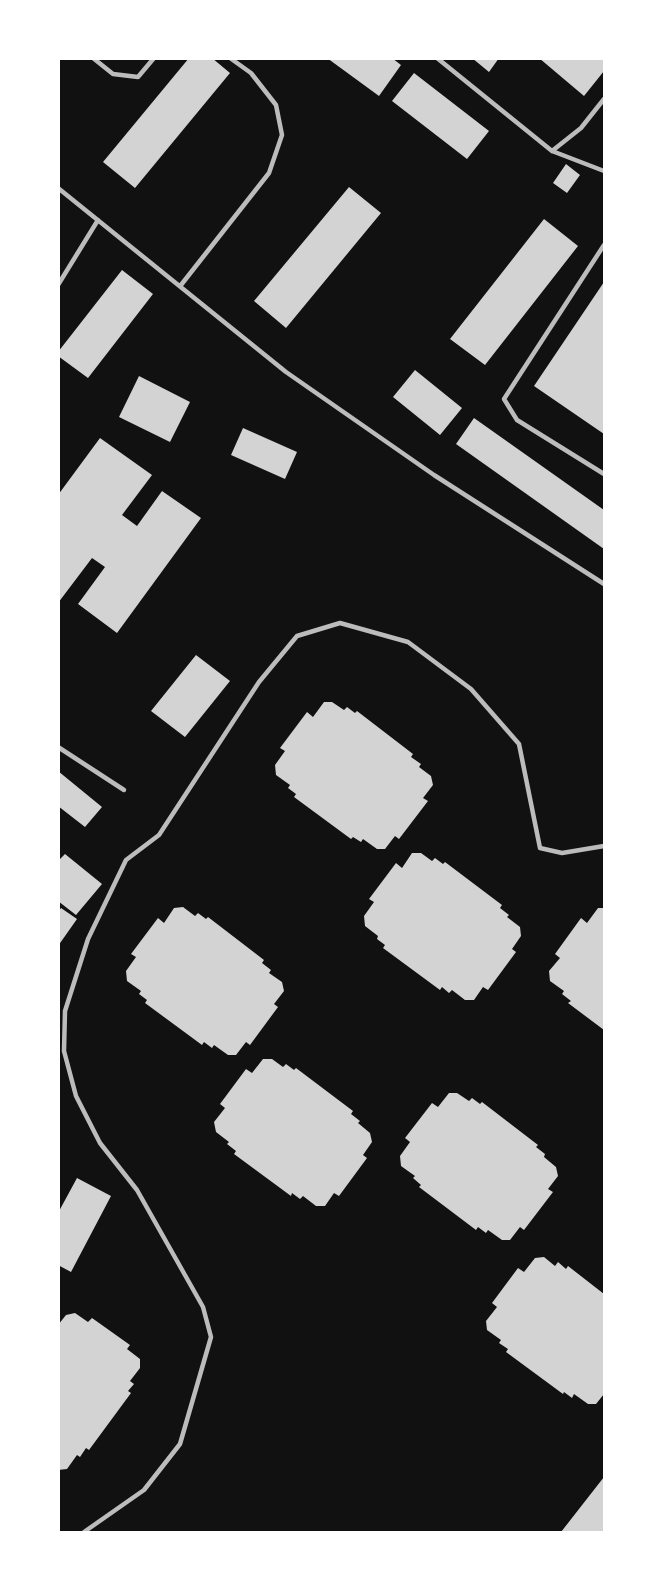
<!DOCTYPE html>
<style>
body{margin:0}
#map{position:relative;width:663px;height:1591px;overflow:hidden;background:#111;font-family:Manrope,sans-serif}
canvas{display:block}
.frame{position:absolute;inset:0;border:60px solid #fff;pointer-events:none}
</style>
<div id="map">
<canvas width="663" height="1591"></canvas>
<div class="frame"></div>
</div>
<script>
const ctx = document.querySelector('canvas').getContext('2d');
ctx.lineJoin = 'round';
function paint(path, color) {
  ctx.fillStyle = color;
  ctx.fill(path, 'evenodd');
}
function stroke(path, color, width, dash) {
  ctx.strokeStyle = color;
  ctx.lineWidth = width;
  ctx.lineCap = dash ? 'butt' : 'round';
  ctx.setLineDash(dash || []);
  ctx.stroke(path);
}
paint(new Path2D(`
 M 189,58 L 212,58 L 230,73 L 135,188 L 103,162 Z
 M 327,58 L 392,58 L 401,65 L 379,96 Z
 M 472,58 L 499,58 L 489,72 Z
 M 539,58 L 604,58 L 604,71 L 584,96 Z
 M 414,73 L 489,131 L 467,159 L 392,101 Z
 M 566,164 L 580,175 L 567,193 L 553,183 Z
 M 349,187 L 381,213 L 286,328 L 254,301 Z
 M 544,219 L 578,246 L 485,365 L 450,339 Z
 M 122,270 L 153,294 L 88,378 L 58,356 L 58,352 Z
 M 604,282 L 604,434 L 534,386 Z
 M 415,370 L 462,408 L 440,435 L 393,397 Z
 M 139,376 L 190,402 L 170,442 L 119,417 Z
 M 474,418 L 604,510 L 604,549 L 456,444 Z
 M 243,428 L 297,452 L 285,479 L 231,455 Z
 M 100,438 L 152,475 L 122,515 L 137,526 L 162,491 L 201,518 L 117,633 L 78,604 L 105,567 L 92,558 L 58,603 L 58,495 Z
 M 196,655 L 230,681 L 185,737 L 151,711 Z
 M 324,702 L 332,702 L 344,710 L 347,707 L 355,713 L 357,711 L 413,754 L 411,757 L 421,764 L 419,767 L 431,776 L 433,785 L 423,798 L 428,801 L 399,839 L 395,836 L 385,849 L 377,849 L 363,839 L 361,842 L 353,837 L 351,839 L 294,797 L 296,794 L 288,788 L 290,785 L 276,775 L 275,765 L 285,751 L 280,748 L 307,712 L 313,717 Z
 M 58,771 L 102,807 L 85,827 L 58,806 Z
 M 412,853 L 421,853 L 432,861 L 435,858 L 443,864 L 445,862 L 502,905 L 500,908 L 509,915 L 507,917 L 520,927 L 521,936 L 512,949 L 516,952 L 488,990 L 483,987 L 474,1000 L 465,1000 L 452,990 L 449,993 L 442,987 L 440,990 L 383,948 L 385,945 L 377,939 L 378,936 L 365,926 L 364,916 L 374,902 L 369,899 L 396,863 L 402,868 Z
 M 65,854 L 102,884 L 76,915 L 58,901 L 58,861 Z
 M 183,907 L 195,916 L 198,913 L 206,919 L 208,917 L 264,960 L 262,963 L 271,970 L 269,973 L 282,982 L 284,991 L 274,1004 L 278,1007 L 250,1045 L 246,1042 L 236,1055 L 228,1055 L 214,1045 L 212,1048 L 204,1042 L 202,1045 L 145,1003 L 147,1000 L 139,994 L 141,991 L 127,981 L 126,971 L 136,957 L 131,954 L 158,918 L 164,923 L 174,908 Z
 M 61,908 L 77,919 L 58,946 L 58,912 Z
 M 598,908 L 604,908 L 604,1030 L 568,1003 L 571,1001 L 562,994 L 564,991 L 550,981 L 549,971 L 560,958 L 555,954 L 581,918 L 587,923 Z
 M 263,1059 L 272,1059 L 283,1067 L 286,1064 L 294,1070 L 296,1068 L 353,1111 L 351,1114 L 360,1121 L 358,1123 L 370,1133 L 372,1142 L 363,1155 L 367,1158 L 339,1196 L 334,1193 L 325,1206 L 316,1206 L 303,1196 L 300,1199 L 292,1193 L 291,1196 L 234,1154 L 236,1151 L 227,1144 L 229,1142 L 216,1132 L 214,1122 L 225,1108 L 220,1104 L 246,1069 L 252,1073 Z
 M 449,1093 L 457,1093 L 469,1101 L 472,1098 L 480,1104 L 482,1102 L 538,1145 L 536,1147 L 545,1154 L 544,1157 L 556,1167 L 558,1176 L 548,1189 L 553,1192 L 524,1230 L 520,1227 L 510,1240 L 502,1240 L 488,1230 L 486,1233 L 478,1227 L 476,1230 L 419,1187 L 421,1185 L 413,1178 L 415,1176 L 401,1166 L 400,1156 L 410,1142 L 405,1138 L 432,1103 L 438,1107 Z
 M 77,1178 L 111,1196 L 71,1272 L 58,1265 L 58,1213 Z
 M 544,1257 L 555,1266 L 558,1262 L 566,1269 L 568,1266 L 604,1294 L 604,1394 L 596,1404 L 588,1404 L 574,1394 L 572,1398 L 564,1392 L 563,1394 L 506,1352 L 508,1349 L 499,1343 L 501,1340 L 487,1330 L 486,1321 L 497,1307 L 492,1303 L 518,1268 L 524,1272 L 535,1258 Z
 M 75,1313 L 88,1322 L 92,1318 L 130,1345 L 127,1349 L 140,1359 L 140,1368 L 130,1381 L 134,1384 L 128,1391 L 131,1393 L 89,1450 L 86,1448 L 80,1457 L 77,1455 L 67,1469 L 58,1470 L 58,1325 L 66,1315 Z
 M 604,1477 L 604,1532 L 561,1532 Z`), '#d3d3d3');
stroke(new Path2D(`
 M 93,58 L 113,74 L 138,77 L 154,58
 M 437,58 L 552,151 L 604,171
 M 552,151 L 581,128 L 604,99
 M 58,188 L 286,372 L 434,475 L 604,584
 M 604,245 L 504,399 L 517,420 L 604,474
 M 58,285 L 98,220
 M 181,285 L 269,173 L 282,135 L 276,105 L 251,73 L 230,58
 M 58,747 L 124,790
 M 84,1532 L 144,1490 L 180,1444 L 211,1337 L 203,1307 L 137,1190 L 100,1143 L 76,1096 L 64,1051 L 65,1011 L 88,939 L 126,860 L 159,835 L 259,682 L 297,636 L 340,623 L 408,642 L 471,689 L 519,744 L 540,848 L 562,853 L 604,846`), '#bcbcbc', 4.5);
</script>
